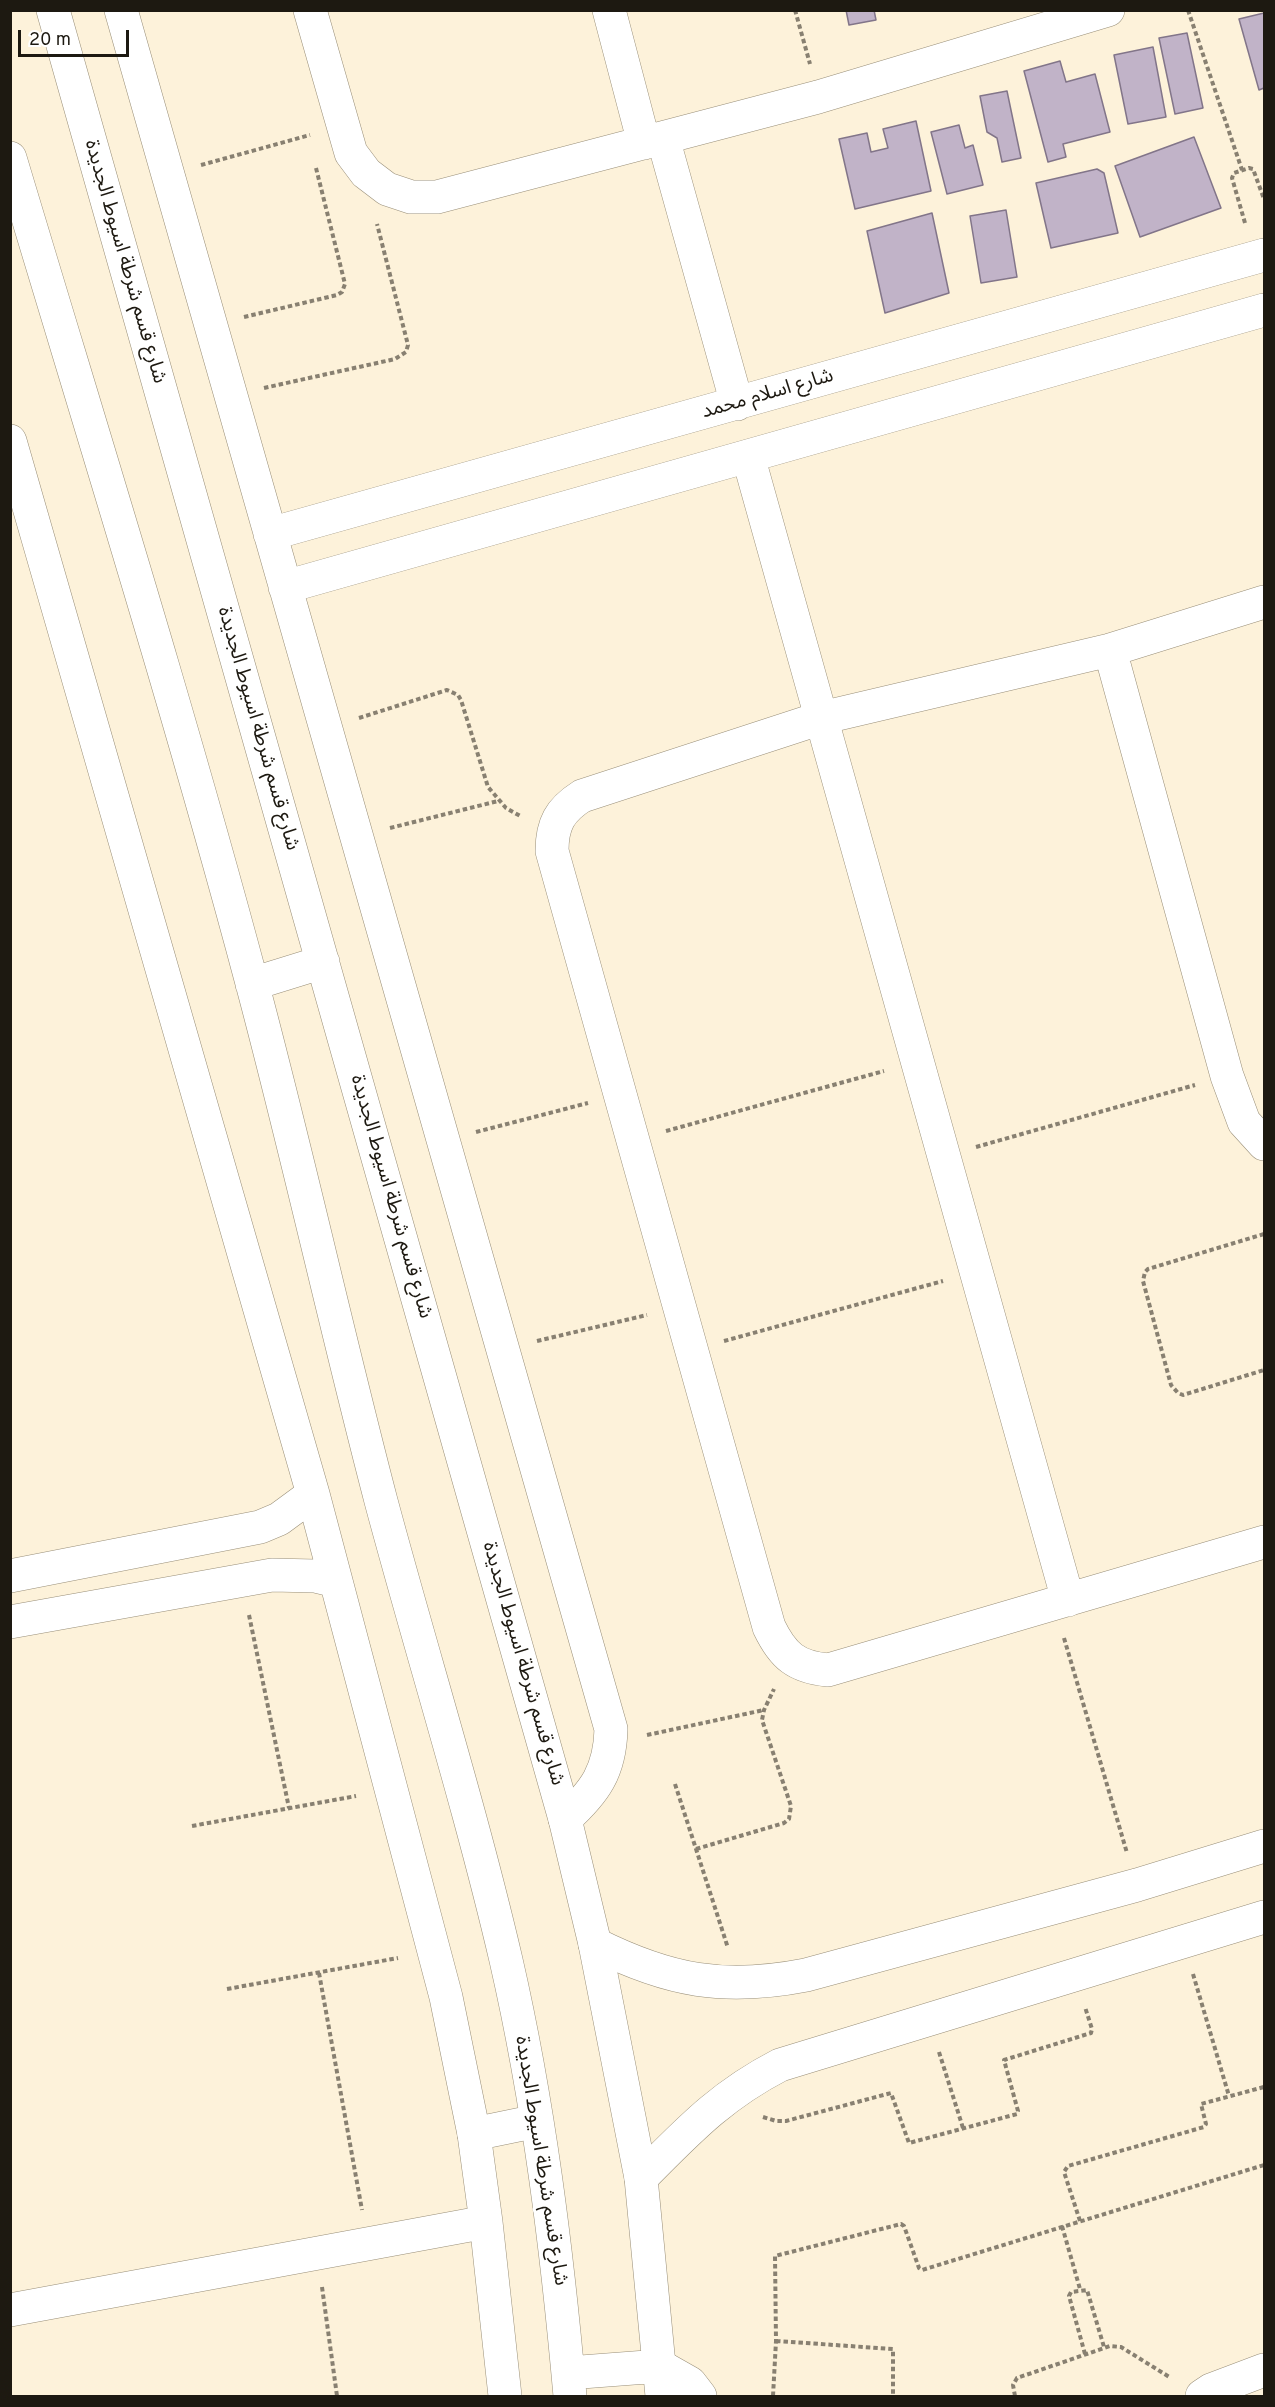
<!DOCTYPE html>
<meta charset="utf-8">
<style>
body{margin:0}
#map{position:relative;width:1275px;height:2407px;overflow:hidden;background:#fdf2da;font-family:Overpass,sans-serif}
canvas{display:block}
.frame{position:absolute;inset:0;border:12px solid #1d1911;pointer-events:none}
.scale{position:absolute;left:18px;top:30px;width:111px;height:27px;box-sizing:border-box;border:3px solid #1d1911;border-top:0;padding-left:8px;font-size:18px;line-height:21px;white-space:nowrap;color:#1d1911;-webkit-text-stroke:4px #fff;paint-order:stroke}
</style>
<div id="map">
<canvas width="1275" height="2407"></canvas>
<div class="frame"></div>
<div class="scale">20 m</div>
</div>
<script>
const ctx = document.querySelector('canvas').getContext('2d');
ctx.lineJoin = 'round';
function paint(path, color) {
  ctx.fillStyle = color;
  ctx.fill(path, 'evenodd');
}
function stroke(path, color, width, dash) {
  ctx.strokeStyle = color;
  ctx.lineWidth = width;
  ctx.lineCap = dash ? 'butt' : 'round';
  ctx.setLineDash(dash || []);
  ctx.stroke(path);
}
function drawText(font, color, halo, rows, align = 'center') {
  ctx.font = font + ' Overpass,"Noto Sans Arabic",sans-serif';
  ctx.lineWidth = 6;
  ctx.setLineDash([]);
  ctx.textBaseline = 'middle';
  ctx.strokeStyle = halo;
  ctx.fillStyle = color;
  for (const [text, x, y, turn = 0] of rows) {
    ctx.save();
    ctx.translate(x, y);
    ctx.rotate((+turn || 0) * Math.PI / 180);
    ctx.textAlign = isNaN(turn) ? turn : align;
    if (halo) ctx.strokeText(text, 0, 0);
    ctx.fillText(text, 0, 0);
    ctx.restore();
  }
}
const building = new Path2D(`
 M 846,10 L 874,10 L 876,20 L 849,25 Z
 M 1264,13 L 1264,88 L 1259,90 L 1239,19 Z
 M 1187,33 L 1203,108 L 1175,114 L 1159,38 Z
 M 1153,47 L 1166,117 L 1128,124 L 1114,55 Z
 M 1060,61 L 1066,82 L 1095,74 L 1110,132 L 1063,144 L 1066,157 L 1048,162 L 1024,71 Z
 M 1007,91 L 1021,158 L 1002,162 L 997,138 L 987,132 L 980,96 Z
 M 916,121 L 931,191 L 855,209 L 839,139 L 867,133 L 871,152 L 888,148 L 883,129 Z
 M 959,125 L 965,148 L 973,145 L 983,185 L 947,194 L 931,132 Z
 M 1194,137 L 1221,208 L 1140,237 L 1115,166 Z
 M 1097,169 L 1104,173 L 1118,233 L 1051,248 L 1036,183 Z
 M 1006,210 L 1017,277 L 981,283 L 970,216 Z
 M 932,213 L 949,293 L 885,313 L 867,231 Z`);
paint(building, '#c1b3c8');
stroke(building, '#827589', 1.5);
const minor = new Path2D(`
 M 121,10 L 611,1729 C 610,1771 595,1792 565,1819
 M 310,10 L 351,153 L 366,173 L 387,189 L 411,197 L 437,197 L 818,97 L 1108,10
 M 609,10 L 644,143
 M 663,138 L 737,404
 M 10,441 L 313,1494 L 446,1997 L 474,2134 L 486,2222 L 505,2396
 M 748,456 L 1068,1600
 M 270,534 L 1264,255
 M 285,587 L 1264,310
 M 1264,602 L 1110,650 L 821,718 L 582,796 C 560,810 552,824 552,851 L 769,1627 C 783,1656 796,1667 828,1670 L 1264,1542
 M 1110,650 L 1227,1076 L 1244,1122 L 1264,1144
 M 10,1576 L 260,1527 L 279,1519 L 313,1494
 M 10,1622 L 272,1575 L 315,1576 L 336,1581
 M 10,2310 L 486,2222
 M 660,2366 L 690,2383 L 700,2396
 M 1202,2396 L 1211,2390 L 1264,2370`);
const tertiary = new Path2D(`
 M 595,1944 C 669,1981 724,1991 806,1975 L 1137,1885 L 1264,1846
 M 641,2178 C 688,2131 720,2096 780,2065 L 1264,1917`);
const secondary = new Path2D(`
 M 53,10 L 565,1819 L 595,1944 L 641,2178 L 662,2396
 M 10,158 C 92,432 178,706 252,983 C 298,1155 336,1329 381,1501 C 422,1654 470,1806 506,1960 C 539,2104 557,2250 570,2396
 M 252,984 L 323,962
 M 474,2134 L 537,2121
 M 568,2373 L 660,2366`);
stroke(minor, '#998f79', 34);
stroke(tertiary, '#998f79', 34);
stroke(secondary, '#998f79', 34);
stroke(new Path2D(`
 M 795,10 L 810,64
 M 1188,10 L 1242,170
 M 201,165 L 310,135
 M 1245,223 L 1232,178 L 1234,173 L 1249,168 L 1253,169 L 1264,199
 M 244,317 L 337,295 L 342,292 L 345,284 L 316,168
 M 264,388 L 395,359 L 406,352 L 408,345 L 377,224
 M 359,718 L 447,690 L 458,695 L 461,700 L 488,787 L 506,808 L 522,817
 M 390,828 L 498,801
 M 666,1131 L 884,1071
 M 476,1132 L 588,1103
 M 976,1147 L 1195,1085
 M 1264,1234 L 1148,1269 L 1145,1272 L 1143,1281 L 1171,1385 L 1178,1393 L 1183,1395 L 1264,1370
 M 537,1341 L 647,1315
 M 724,1341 L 943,1281
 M 249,1615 L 289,1808
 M 1064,1638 L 1127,1853
 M 647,1735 L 764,1710
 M 675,1784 L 728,1948
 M 192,1826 L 356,1796
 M 696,1849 L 784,1823 L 789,1819 L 791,1806 L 762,1720 L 764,1710 L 774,1689
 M 319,1973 L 362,2210
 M 1193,1974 L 1229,2096
 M 227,1989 L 398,1958
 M 939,2052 L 963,2128
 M 763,2117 L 776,2121 L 786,2121 L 891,2093 L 909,2143 L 1017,2114 L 1018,2111 L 1004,2060 L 1091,2033 L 1092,2029 L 1085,2007
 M 1080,2221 L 1064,2172 L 1068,2166 L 1204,2127 L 1206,2124 L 1201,2104 L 1264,2087
 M 1062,2226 L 1080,2289
 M 322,2287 L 337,2396
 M 776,2341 L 893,2349 L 893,2396
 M 1085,2354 L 1069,2296 L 1071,2292 L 1087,2290 L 1104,2347
 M 773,2396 L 776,2341 L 775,2256 L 901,2224 L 904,2226 L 919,2268 L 922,2270 L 1264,2165
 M 1015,2396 L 1013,2385 L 1017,2378 L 1110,2346 L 1121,2347 L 1171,2378`), '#888071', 4, [4.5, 3]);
stroke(minor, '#fff', 33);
stroke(tertiary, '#fff', 33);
stroke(secondary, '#fff', 33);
drawText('20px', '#1d1911', '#fff', [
 ["شارع قسم شرطة اسيوط الجديدة",124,262,74],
 ["شارع اسلام محمد",768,395,-16],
 ["شارع قسم شرطة اسيوط الجديدة",257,729,74],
 ["شارع قسم شرطة اسيوط الجديدة",390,1197,74],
 ["شارع قسم شرطة اسيوط الجديدة",522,1664,74],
 ["شارع قسم شرطة اسيوط الجديدة",540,2161,81]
]);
</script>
